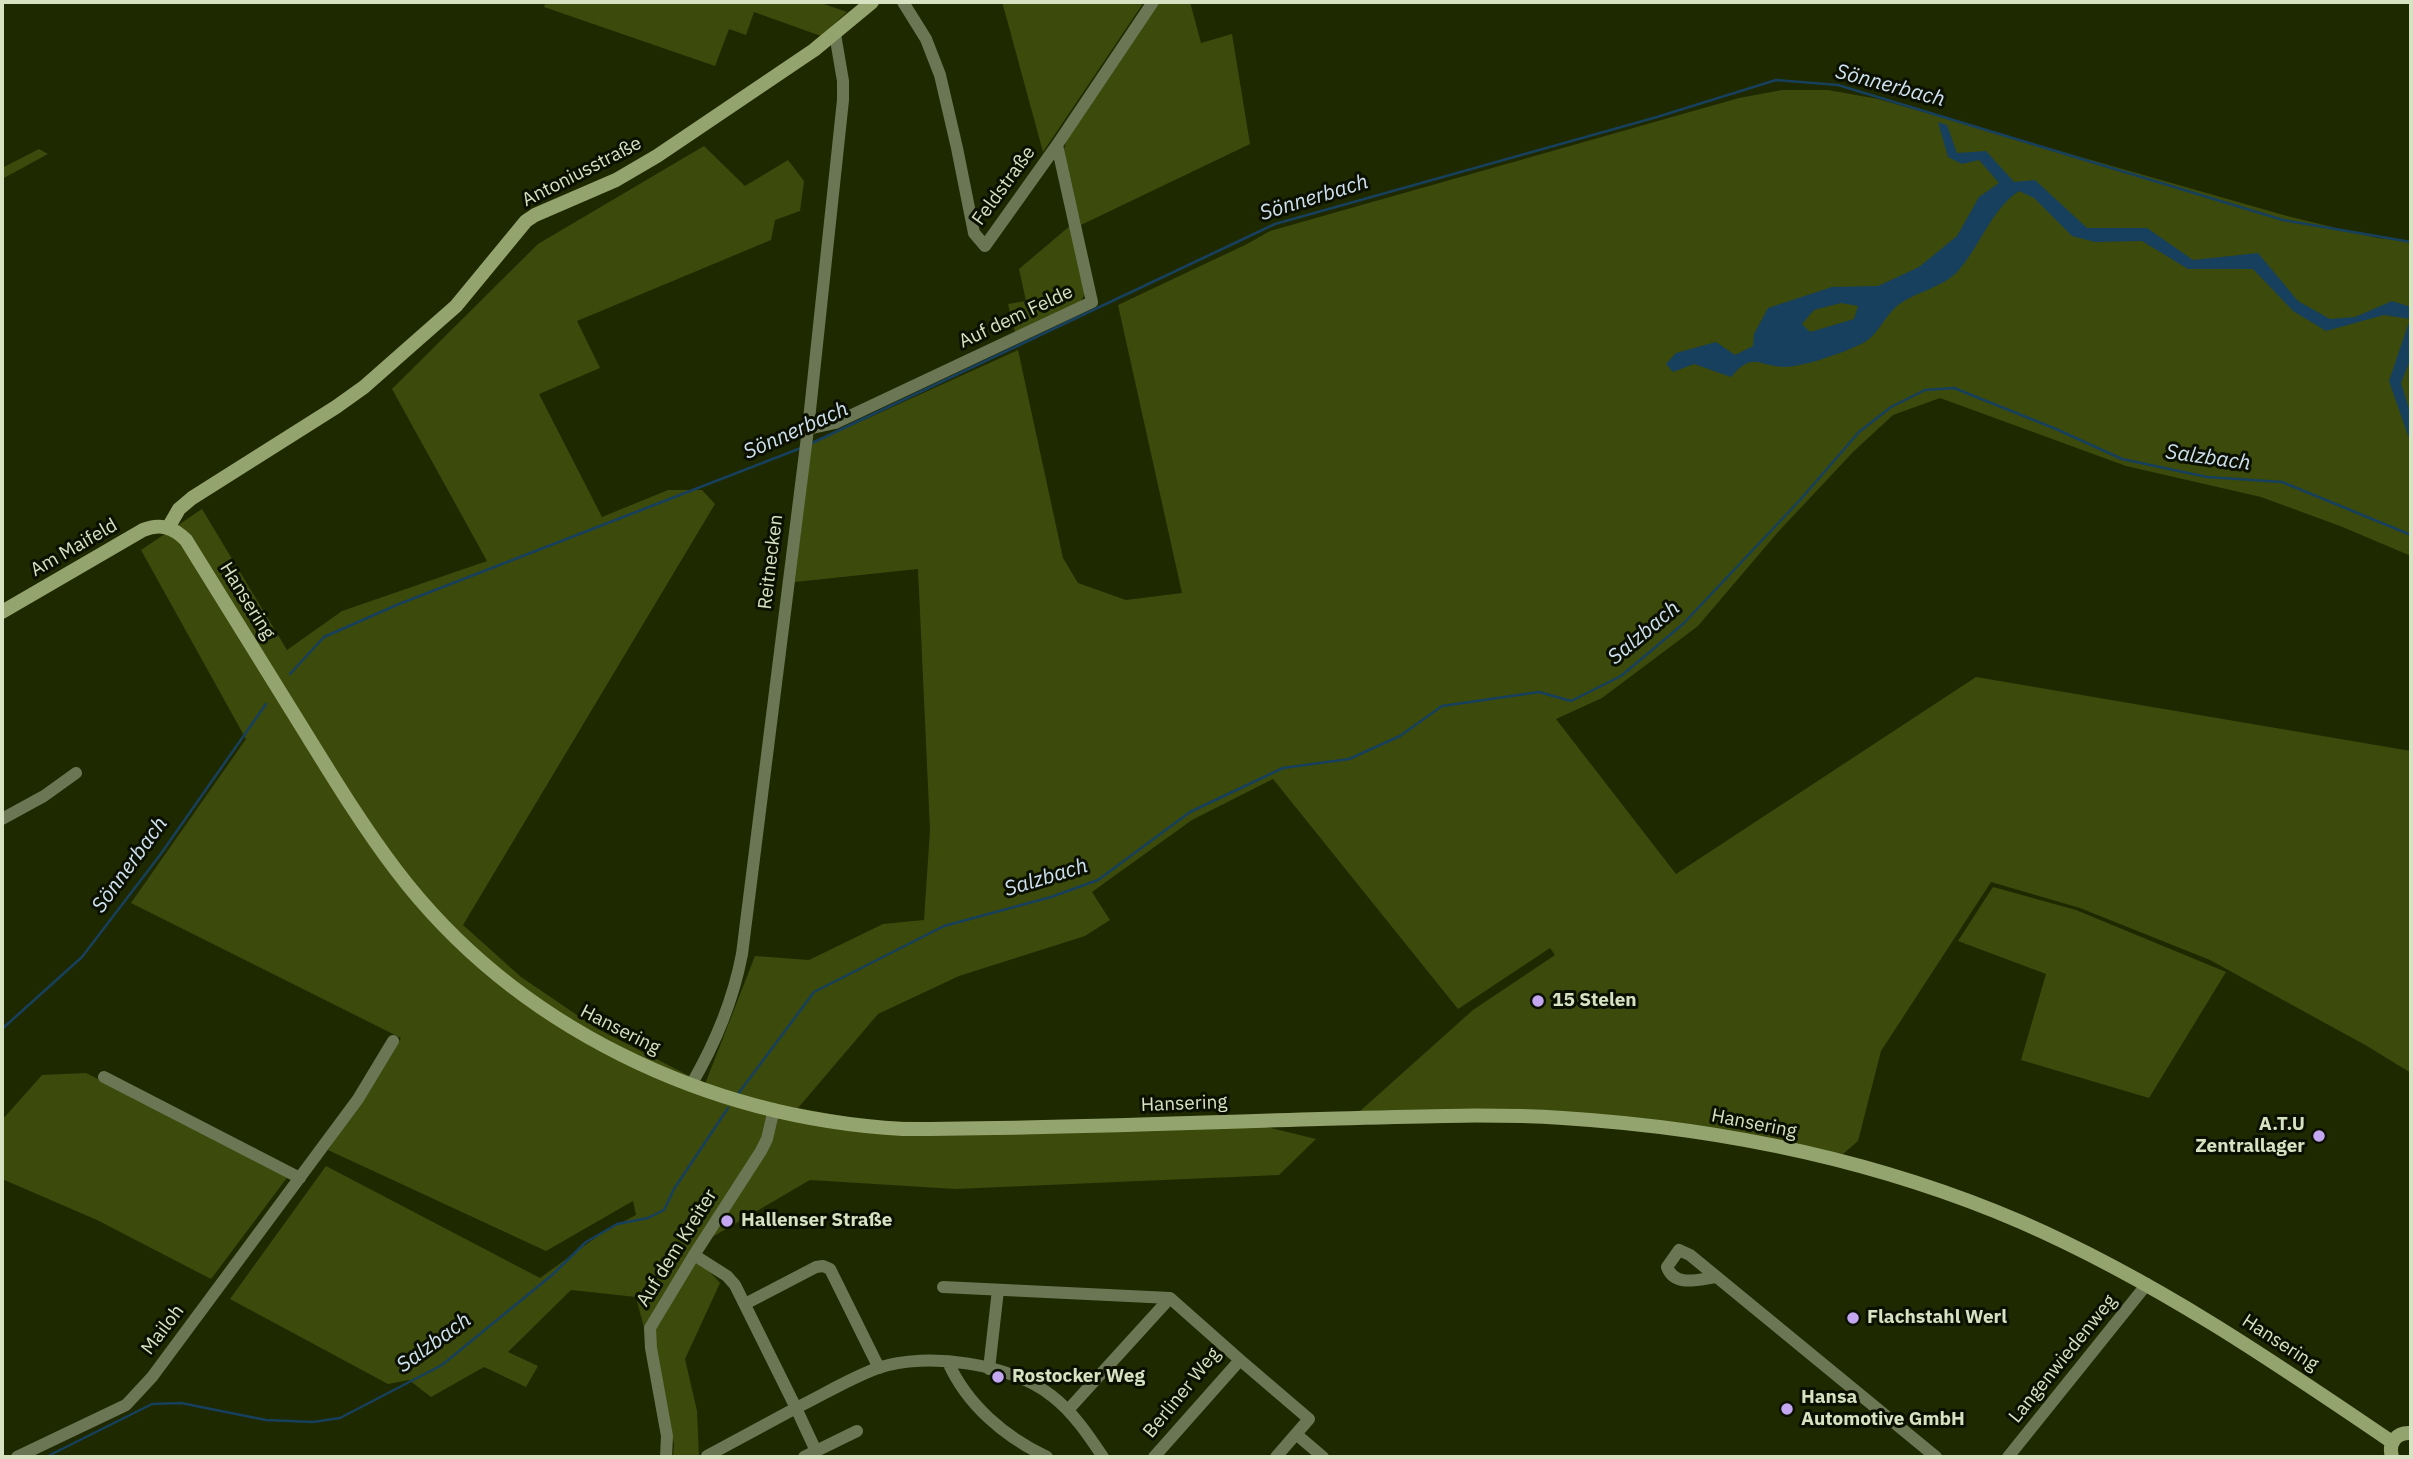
<!DOCTYPE html>
<meta charset="utf-8">
<style>
body{margin:0}
#map{position:relative;width:2413px;height:1459px;overflow:hidden;background:#1f2900;font-family:"IBM Plex Sans",sans-serif}
canvas{display:block}
.frame{position:absolute;inset:0;border:4px solid #d7e2c3;pointer-events:none}
</style>
<div id="map">
<canvas width="2413" height="1459"></canvas>
<div class="frame"></div>
</div>
<script>
const ctx = document.querySelector('canvas').getContext('2d');
ctx.lineJoin = 'round';
function paint(path, color) {
  ctx.fillStyle = color;
  ctx.fill(path, 'evenodd');
}
function stroke(path, color, width, dash) {
  ctx.strokeStyle = color;
  ctx.lineWidth = width;
  ctx.lineCap = dash ? 'butt' : 'round';
  ctx.setLineDash(dash || []);
  ctx.stroke(path);
}
function drawText(font, color, halo, rows, align = 'center') {
  ctx.font = font + ' "IBM Plex Sans",sans-serif';
  ctx.lineWidth = 6;
  ctx.setLineDash([]);
  ctx.textBaseline = 'middle';
  ctx.strokeStyle = halo;
  ctx.fillStyle = color;
  for (const [text, x, y, turn = 0] of rows) {
    ctx.save();
    ctx.translate(x, y);
    ctx.rotate((+turn || 0) * Math.PI / 180);
    ctx.textAlign = isNaN(turn) ? turn : align;
    if (halo) ctx.strokeText(text, 0, 0);
    ctx.fillText(text, 0, 0);
    ctx.restore();
  }
}
paint(new Path2D(`
 M 546,2 L 818,2 L 847,12 L 821,36 L 754,12 L 746,35 L 729,29 L 715,66 L 544,7 Z
 M 1002,2 L 1144,2 L 1043,152 L 1006,16 Z
 M 1157,2 L 1190,2 L 1201,43 L 1232,34 L 1250,144 L 1081,225 L 1063,153 L 1067,138 Z
 M 1782,90 L 1828,90 L 1878,99 L 2287,216 L 2377,238 L 2411,241 L 2411,556 L 2340,526 L 2261,497 L 2126,466 L 1940,398 L 1893,415 L 1854,451 L 1778,532 L 1698,626 L 1602,698 L 1556,719 L 1676,874 L 1976,677 L 2411,751 L 2411,1073 L 2367,1046 L 2210,960 L 2080,908 L 1991,882 L 1881,1051 L 1858,1141 L 1843,1154 L 1692,1126 L 1359,1112 L 1473,1010 L 1555,955 L 1550,948 L 1458,1009 L 1273,779 L 1192,820 L 1092,892 L 1110,920 L 1085,936 L 959,976 L 878,1014 L 798,1108 L 868,1121 L 985,1123 L 1218,1115 L 1316,1139 L 1279,1175 L 955,1189 L 810,1180 L 690,1250 L 720,1283 L 685,1359 L 697,1411 L 699,1457 L 673,1457 L 674,1444 L 636,1297 L 571,1290 L 508,1352 L 538,1366 L 526,1387 L 484,1367 L 431,1397 L 409,1380 L 388,1384 L 230,1299 L 326,1166 L 540,1278 L 602,1233 L 636,1215 L 633,1201 L 546,1251 L 328,1150 L 401,1038 L 131,903 L 246,739 L 141,550 L 202,509 L 287,650 L 342,611 L 487,561 L 392,389 L 538,244 L 704,146 L 745,186 L 788,160 L 804,181 L 800,211 L 775,220 L 771,240 L 577,321 L 600,368 L 539,394 L 602,517 L 668,490 L 702,490 L 715,504 L 463,925 L 521,977 L 596,1028 L 705,1084 L 755,956 L 809,960 L 883,924 L 924,920 L 930,830 L 918,569 L 795,582 L 811,444 L 1018,350 L 1063,558 L 1078,583 L 1126,600 L 1182,593 L 1118,305 L 1247,244 L 1270,231 L 1739,98 Z
 M 39,149 L 48,154 L 2,179 L 2,168 Z
 M 1071,225 L 1087,290 L 1080,303 L 1015,332 L 1008,304 L 1026,301 L 1019,269 Z
 M 1993,887 L 2076,910 L 2226,972 L 2149,1098 L 2021,1060 L 2046,974 L 1958,941 Z
 M 86,1073 L 289,1175 L 211,1279 L 97,1220 L 2,1179 L 2,1120 L 42,1075 Z`), '#3c4a0b');
paint(new Path2D(`
 M 1938,122 L 1947,125 L 1957,153 L 1986,151 L 2014,182 L 2035,180 L 2087,228 L 2147,228 L 2193,260 L 2258,253 L 2298,301 L 2330,319 L 2355,317 L 2392,301 L 2411,307 L 2411,358 L 2401,383 L 2411,415 L 2411,444 L 2389,381 L 2410,319 L 2384,315 L 2326,331 L 2293,311 L 2253,269 L 2188,269 L 2142,241 L 2095,242 L 2072,236 L 2034,198 L 2019,191 C 1991,210 1980,246 1958,271 C 1943,288 1914,292 1897,306 C 1885,316 1878,334 1865,342 C 1849,351 1801,368 1783,367 C 1758,366 1753,351 1731,377 L 1694,364 L 1673,372 L 1666,364 L 1676,353 L 1716,342 L 1735,355 L 1753,346 L 1754,334 L 1768,308 L 1832,287 L 1878,286 L 1919,267 L 1957,236 L 1979,197 L 1999,183 L 1979,160 L 1962,164 L 1948,157 ZM 1841,303 L 1858,306 L 1854,319 L 1810,332 L 1802,324 L 1814,310 Z`), '#16405d');
stroke(new Path2D(`
 M 810,444 L 1275,224 L 1657,117 L 1776,80 L 1838,85 L 2283,220 L 2411,242
 M 290,674 L 324,637 L 399,604 L 801,448
 M 2,1029 L 82,957 L 160,855 L 266,704
 M 738,1094 L 814,992 L 944,926 L 1051,897 L 1098,880 L 1190,812 L 1283,768 L 1349,759 L 1400,736 L 1442,706 L 1539,692 L 1571,701 L 1621,676 L 1683,624 L 1800,500 L 1859,432 L 1891,407 L 1925,390 L 1954,388 L 2056,429 L 2122,459 L 2207,477 L 2282,482 L 2411,535
 M 46,1457 L 152,1404 L 181,1403 L 266,1420 L 313,1422 L 340,1418 L 442,1365 L 552,1275 L 586,1242 L 617,1224 L 648,1218 L 664,1210 L 674,1189 L 728,1108`), '#16405d', 2.5);
stroke(new Path2D(`
 M 903,2 L 926,39 L 940,75 L 957,148 L 974,233 L 985,246 L 1057,145 L 1153,2
 M 808,429 L 835,423 L 1092,302 L 1057,145
 M 2,819 L 44,796 L 76,773
 M 104,1077 L 300,1178
 M 691,1085 C 715,1044 733,1001 742,954 L 808,429 L 843,100 L 843,81 L 835,34
 M 694,1255 L 727,1276 L 735,1285 L 796,1408 C 823,1395 850,1378 878,1368 C 927,1351 1012,1364 1052,1396 C 1073,1412 1089,1436 1103,1457
 M 1717,1277 C 1699,1279 1675,1288 1667,1267 L 1679,1250 L 1690,1255 L 1936,1457
 M 943,1287 L 1170,1298
 M 745,1304 L 816,1267 L 823,1266 L 830,1269 L 879,1368
 M 1240,1360 L 1309,1419 L 1276,1457
 M 948,1362 C 967,1405 1005,1437 1047,1457
 M 989,1369 L 998,1290
 M 1068,1410 L 1170,1298
 M 1296,1434 L 1323,1457
 M 707,1456 L 796,1408 L 816,1451
 M 17,1457 L 126,1405 L 152,1377 L 358,1099 L 393,1041
 M 666,1457 L 667,1436 L 651,1348 L 650,1328 L 694,1255 L 761,1151 L 767,1139 L 774,1109
 M 804,1457 L 857,1431
 M 1154,1457 L 1240,1360 L 1170,1298
 M 2008,1457 L 2147,1284`), '#6b7654', 12);
stroke(new Path2D(`
 M 168,528 L 179,509 L 192,498 L 336,407 L 364,387 L 456,306 L 526,221 L 535,215 L 616,180 L 657,156 L 814,50 L 872,2
 M 2,612 L 143,530 C 160,523 173,527 186,540 C 224,601 262,663 300,724 C 331,774 361,824 396,870 C 516,1028 708,1118 903,1129 C 1042,1129 1181,1123 1320,1119 C 1401,1117 1482,1113 1563,1118 C 1719,1128 1877,1160 2021,1222 C 2154,1280 2273,1361 2392,1442
 M 2392,1457 C 2388,1443 2396,1432 2411,1433`), '#94a46e', 14);
for (const [x, y, r, color] of [
 [1538,1001,7,"#c4a7f1"],
 [2319,1136,7,"#c4a7f1"],
 [727,1221,7,"#c4a7f1"],
 [1853,1318,7,"#c4a7f1"],
 [998,1377,7,"#c4a7f1"],
 [1787,1409,7,"#c4a7f1"]
]) {
  const dot = new Path2D();
  dot.arc(x, y, r, 0, 2 * Math.PI);
  ctx.fillStyle = color;
  ctx.fill(dot);
  stroke(dot, '#0b1000', 2.5);
}
drawText('19px', '#d7e2c3', '#0b1000', [
 ["Antoniusstraße",582,172,-27],
 ["Feldstraße",1004,186,-54],
 ["Auf dem Felde",1016,317,-25],
 ["Am Maifeld",74,548,-30],
 ["Reitnecken",771,562,-83],
 ["Hansering",247,601,58],
 ["Hansering",620,1030,27],
 ["Hansering",1184,1104,-2],
 ["Hansering",1754,1124,11],
 ["Auf dem Kreiter",677,1248,-58],
 ["Mailoh",163,1330,-53],
 ["Hansering",2280,1343,33],
 ["Langenwiedenweg",2063,1359,-51],
 ["Berliner Weg",1182,1393,-51]
]);
drawText('bold 19px', '#d7e2c3', '#0b1000', [
 ["15 Stelen",1552,1001],
 ["A.T.U",2305,1125,"right"],
 ["Zentrallager",2305,1147,"right"],
 ["Hallenser Straße",741,1221],
 ["Flachstahl Werl",1867,1318],
 ["Rostocker Weg",1012,1377],
 ["Hansa",1801,1398],
 ["Automotive GmbH",1801,1420]
], 'left');
drawText('italic 21px', '#cfe2f1', '#0b1000', [
 ["Sönnerbach",1890,86,15],
 ["Sönnerbach",1314,198,-17],
 ["Sönnerbach",796,431,-24],
 ["Salzbach",2208,458,8],
 ["Salzbach",1644,633,-40],
 ["Sönnerbach",130,865,-54],
 ["Salzbach",1046,878,-17],
 ["Salzbach",434,1343,-36]
]);
</script>
